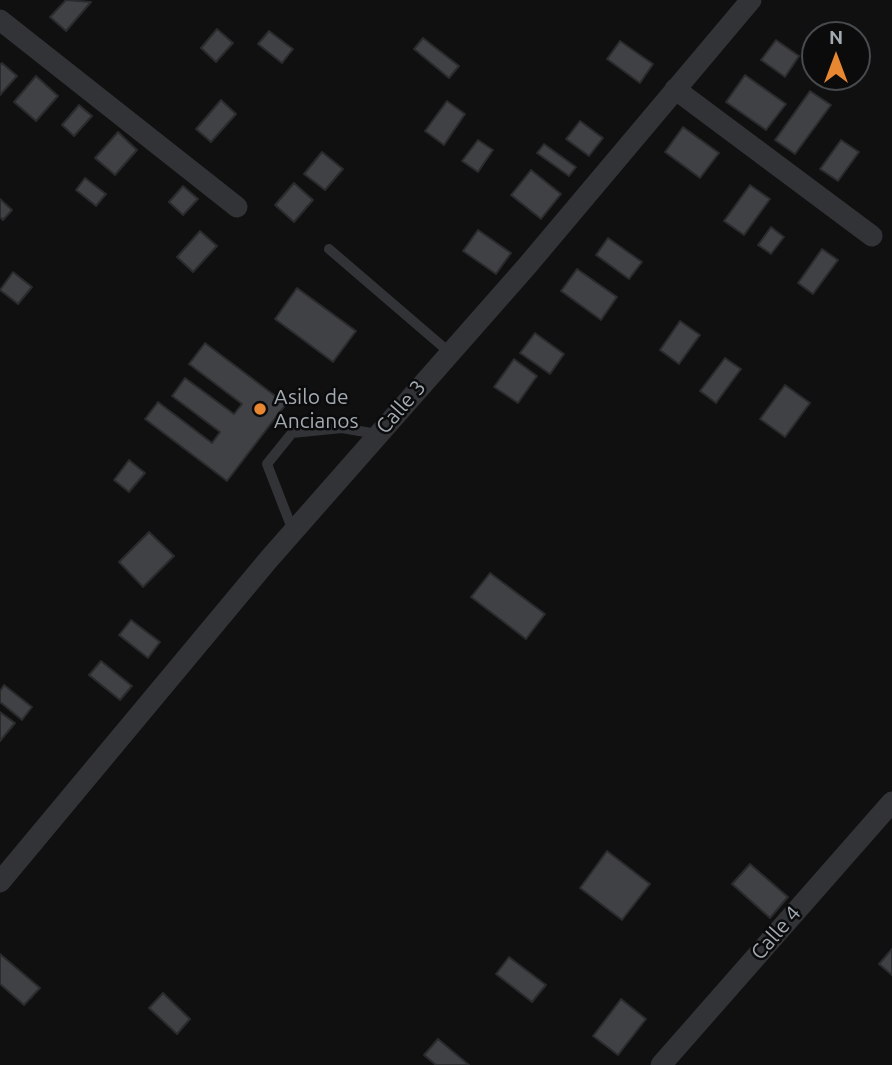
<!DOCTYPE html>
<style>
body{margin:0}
#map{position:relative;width:892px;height:1065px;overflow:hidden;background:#101011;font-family:Ubuntu,sans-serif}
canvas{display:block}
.north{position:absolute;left:801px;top:21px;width:70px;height:70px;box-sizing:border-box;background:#0b0b0c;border:2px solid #474b4e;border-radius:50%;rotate:0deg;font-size:19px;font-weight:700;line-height:28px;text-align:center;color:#a2aab1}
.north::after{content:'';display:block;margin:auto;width:24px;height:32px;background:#e88731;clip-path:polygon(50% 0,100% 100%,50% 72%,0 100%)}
</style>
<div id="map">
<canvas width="892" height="1065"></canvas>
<div class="north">N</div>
</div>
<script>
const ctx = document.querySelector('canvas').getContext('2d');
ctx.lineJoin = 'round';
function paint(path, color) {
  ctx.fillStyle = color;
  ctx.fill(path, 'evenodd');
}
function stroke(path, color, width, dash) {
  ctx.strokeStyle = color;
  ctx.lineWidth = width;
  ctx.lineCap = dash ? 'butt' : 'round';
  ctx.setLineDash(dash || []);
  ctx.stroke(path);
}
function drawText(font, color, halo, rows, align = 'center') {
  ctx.font = font + ' Ubuntu,sans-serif';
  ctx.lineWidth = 5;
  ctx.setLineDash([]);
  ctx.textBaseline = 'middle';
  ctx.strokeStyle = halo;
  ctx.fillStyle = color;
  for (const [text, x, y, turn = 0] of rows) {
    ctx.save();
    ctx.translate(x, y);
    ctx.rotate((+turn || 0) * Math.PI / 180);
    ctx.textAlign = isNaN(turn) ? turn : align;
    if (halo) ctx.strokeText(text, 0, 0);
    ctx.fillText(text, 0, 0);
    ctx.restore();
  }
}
const building = new Path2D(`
 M 66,0 L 91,2 L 66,31 L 50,17 Z
 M 217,29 L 233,43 L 216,62 L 201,48 Z
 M 269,31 L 293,49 L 282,63 L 258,44 Z
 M 423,38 L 459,66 L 449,78 L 414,49 Z
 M 776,40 L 799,56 L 785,77 L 761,60 Z
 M 620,41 L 653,64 L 640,83 L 607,59 Z
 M 2,63 L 17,76 L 0,95 L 0,65 Z
 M 745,75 L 786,104 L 766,130 L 726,102 Z
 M 36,76 L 58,96 L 36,121 L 14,102 Z
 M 810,91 L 831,105 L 795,154 L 775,140 Z
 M 221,100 L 236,114 L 211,142 L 196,129 Z
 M 447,101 L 465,114 L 444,145 L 425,131 Z
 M 79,105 L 92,116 L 74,136 L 62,125 Z
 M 580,121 L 603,138 L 589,156 L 566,139 Z
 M 683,127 L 719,153 L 700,178 L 665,152 Z
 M 118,132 L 137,150 L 115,175 L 95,158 Z
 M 478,140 L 493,150 L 478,172 L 462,161 Z
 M 841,140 L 859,152 L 838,181 L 820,169 Z
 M 544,144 L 576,167 L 569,176 L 537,153 Z
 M 322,152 L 343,169 L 325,190 L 304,174 Z
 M 531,170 L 561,194 L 541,219 L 511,195 Z
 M 85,178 L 106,194 L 96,206 L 76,190 Z
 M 294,183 L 313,200 L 294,222 L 275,205 Z
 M 750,185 L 770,199 L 744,235 L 724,221 Z
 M 183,186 L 198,199 L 183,215 L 169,202 Z
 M 0,199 L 12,210 L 3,220 L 0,217 Z
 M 771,227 L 784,237 L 771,254 L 758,245 Z
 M 478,230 L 511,253 L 496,274 L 463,251 Z
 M 200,231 L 217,246 L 193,272 L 177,257 Z
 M 608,238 L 642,262 L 629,279 L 596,255 Z
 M 822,249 L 838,260 L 813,294 L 798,283 Z
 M 577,269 L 617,297 L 601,320 L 561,291 Z
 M 13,272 L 32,287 L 18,304 L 0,290 Z
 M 297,288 L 356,331 L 333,362 L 275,319 Z
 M 680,321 L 700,335 L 679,364 L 660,350 Z
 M 535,333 L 564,354 L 550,374 L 520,353 Z
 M 205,343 L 286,404 L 227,481 L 145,419 L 158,402 L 212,443 L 220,432 L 172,396 L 185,378 L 234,414 L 242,404 L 189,364 Z
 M 725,358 L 741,369 L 716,403 L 700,391 Z
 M 514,359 L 537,376 L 518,403 L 494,387 Z
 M 785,385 L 810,403 L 785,437 L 760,419 Z
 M 129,460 L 145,473 L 129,492 L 114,480 Z
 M 149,532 L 174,556 L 143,587 L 119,562 Z
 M 490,573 L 545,614 L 526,639 L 471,597 Z
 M 131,620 L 160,642 L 148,658 L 119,635 Z
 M 101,661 L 132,686 L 120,700 L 89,675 Z
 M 4,685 L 32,707 L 22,720 L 0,702 L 0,691 Z
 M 0,712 L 15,723 L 0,741 Z
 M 607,851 L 650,884 L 622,920 L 580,888 Z
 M 750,864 L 788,897 L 770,918 L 732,884 Z
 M 892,949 L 892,975 L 879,964 Z
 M 0,954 L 40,988 L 24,1005 L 0,984 Z
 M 509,957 L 546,985 L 532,1002 L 496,974 Z
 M 163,993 L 190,1019 L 177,1034 L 149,1008 Z
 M 621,999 L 646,1019 L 618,1055 L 593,1036 Z
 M 438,1039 L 469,1065 L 436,1065 L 424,1055 Z`);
paint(building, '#3f4144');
stroke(building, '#2a2b2d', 2);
stroke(new Path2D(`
 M 329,249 L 449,352
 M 293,531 L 267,464 L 292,433 L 342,428 L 377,434`), '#313336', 10);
stroke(new Path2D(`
 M 0,20 L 237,207
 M 675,89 L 872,236
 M 0,882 L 269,559 L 527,266 L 751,0
 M 661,1065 L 892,802`), '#313336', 21);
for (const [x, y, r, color] of [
 [260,409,7,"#e88731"]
]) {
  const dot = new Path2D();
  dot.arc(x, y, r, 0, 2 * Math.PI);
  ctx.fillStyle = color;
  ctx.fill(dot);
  stroke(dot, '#0b0b0c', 2.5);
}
drawText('21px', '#a2aab1', '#0b0b0c', [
 ["Asilo de",274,397],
 ["Ancianos",274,421]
], 'left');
drawText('21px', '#a2aab1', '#0b0b0c', [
 ["Calle 3",401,407,-49],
 ["Calle 4",776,933,-49]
]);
</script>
